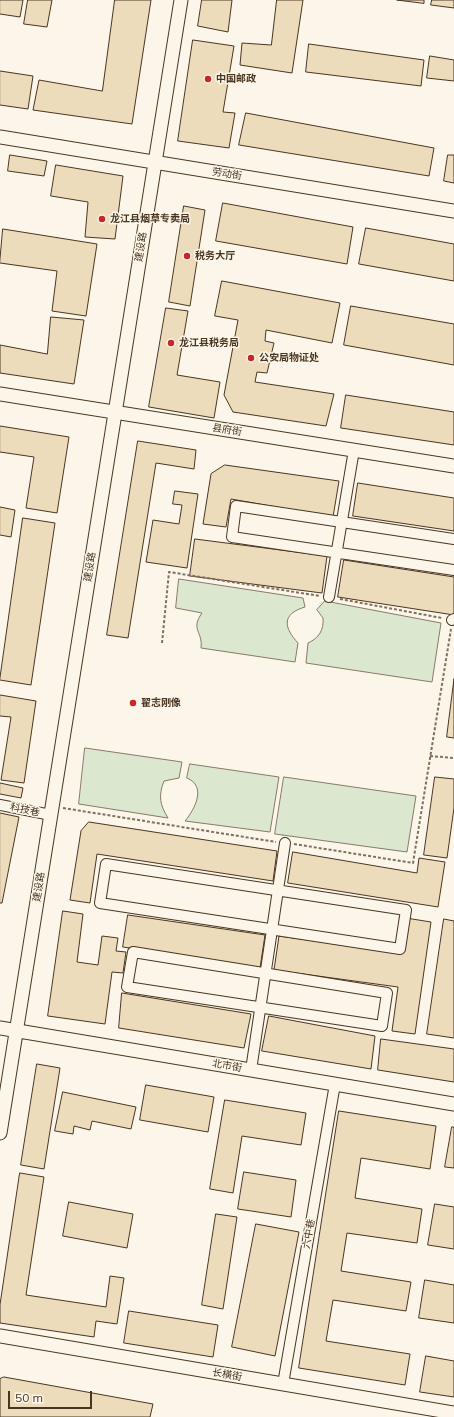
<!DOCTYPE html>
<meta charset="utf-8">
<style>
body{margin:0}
#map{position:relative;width:454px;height:1417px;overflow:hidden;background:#fbf6e9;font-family:Mulish,sans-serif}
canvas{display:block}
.scale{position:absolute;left:8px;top:1391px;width:84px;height:18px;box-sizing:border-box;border:2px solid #4a3520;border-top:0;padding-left:5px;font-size:12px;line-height:14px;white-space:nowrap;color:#4a3520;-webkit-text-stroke:3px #fbf6e9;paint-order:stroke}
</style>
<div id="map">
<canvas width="454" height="1417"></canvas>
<div class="scale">50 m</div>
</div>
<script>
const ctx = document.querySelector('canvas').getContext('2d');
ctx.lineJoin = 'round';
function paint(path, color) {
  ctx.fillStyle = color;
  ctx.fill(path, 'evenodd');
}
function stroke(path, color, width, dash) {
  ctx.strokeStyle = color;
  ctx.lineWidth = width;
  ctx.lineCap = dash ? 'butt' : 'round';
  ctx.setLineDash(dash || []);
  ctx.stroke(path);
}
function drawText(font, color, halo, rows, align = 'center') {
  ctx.font = font + ' Mulish,"Noto Sans SC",sans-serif';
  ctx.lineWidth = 3;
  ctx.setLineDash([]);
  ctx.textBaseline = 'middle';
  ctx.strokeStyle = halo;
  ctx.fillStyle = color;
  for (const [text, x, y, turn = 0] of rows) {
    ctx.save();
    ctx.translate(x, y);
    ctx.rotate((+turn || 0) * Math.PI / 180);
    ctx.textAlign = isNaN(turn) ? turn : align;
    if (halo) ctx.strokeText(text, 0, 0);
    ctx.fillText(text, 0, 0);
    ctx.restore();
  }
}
const green = new Path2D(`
 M 179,579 L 303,598 L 305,607 C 281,614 284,628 298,643 L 295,662 L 201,648 C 203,631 190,630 202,613 L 176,608 Z
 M 325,601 L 441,623 L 432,682 L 306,663 L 308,643 C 319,638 324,630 323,618 L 317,610 Z
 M 85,748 L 182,762 L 179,778 L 164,781 C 158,796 160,805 168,818 L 79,804 Z
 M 190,764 L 279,777 L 270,832 L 185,821 C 195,809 207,786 187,778 Z
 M 284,777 L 416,796 L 407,852 L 275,834 Z`);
paint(green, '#dce7d0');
stroke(green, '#887966', 1);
const building = new Path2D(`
 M 0,0 L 23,0 L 20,17 L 0,14 Z
 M 28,0 L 52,0 L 47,27 L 24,24 Z
 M 115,0 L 151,0 L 132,124 L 33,110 L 39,80 L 102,91 Z
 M 202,0 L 232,0 L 228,32 L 198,26 Z
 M 277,0 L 303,0 L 292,73 L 240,65 L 242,43 L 271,45 Z
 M 397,0 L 424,0 L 424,3 Z
 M 432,0 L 454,0 L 454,8 L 431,5 Z
 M 193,40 L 234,46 L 223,112 L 235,113 L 229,148 L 178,141 Z
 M 309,44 L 424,60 L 421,86 L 306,72 Z
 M 430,56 L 454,60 L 454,81 L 427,78 Z
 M 0,71 L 33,76 L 28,109 L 0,105 Z
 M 246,113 L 434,148 L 429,176 L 239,145 Z
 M 10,155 L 47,161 L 44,176 L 8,171 Z
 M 448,155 L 454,155 L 454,183 L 444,181 Z
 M 56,165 L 123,176 L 115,239 L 85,237 L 88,202 L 51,196 Z
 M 223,203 L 353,227 L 347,264 L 216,241 Z
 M 184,206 L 205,210 L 190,306 L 169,302 Z
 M 366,228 L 454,244 L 454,281 L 359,264 Z
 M 3,229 L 97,244 L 86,316 L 52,311 L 57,271 L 0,263 Z
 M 222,281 L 340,303 L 332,343 L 266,330 L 265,341 L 274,343 L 267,373 L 257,372 L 255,382 L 334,394 L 326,426 L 233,412 L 224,395 L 238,320 L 215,316 Z
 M 351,306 L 454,324 L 454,365 L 344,345 Z
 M 166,308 L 188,311 L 177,375 L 220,382 L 214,418 L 149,407 Z
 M 51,317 L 84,320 L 74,384 L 0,373 L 0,345 L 47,354 Z
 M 346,395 L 454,412 L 454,445 L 341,428 Z
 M 0,426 L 69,437 L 57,513 L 26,508 L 34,457 L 0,452 Z
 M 138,441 L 196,450 L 194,469 L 156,463 L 128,638 L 107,635 Z
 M 225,465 L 339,481 L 333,517 L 231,499 L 226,527 L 203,524 L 211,474 Z
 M 358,483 L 454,498 L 454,531 L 353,516 Z
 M 175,491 L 198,494 L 187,568 L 146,562 L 153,520 L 179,524 L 182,505 L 173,504 Z
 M 0,507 L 15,510 L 11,537 L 0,535 Z
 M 23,518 L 55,523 L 31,685 L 0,680 Z
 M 195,539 L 327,556 L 322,593 L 190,576 Z
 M 344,560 L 454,577 L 454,615 L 338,597 Z
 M 454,679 L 454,738 L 447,737 Z
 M 0,695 L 36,701 L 24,783 L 1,780 L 11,717 L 0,716 Z
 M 435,777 L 454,779 L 454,808 L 447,858 L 424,855 Z
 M 0,783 L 23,788 L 21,798 L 0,794 Z
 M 0,813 L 19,817 L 2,903 L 0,903 Z
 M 89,822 L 277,851 L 273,881 L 97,854 L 90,903 L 70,900 L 81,831 Z
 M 293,852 L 417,873 L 419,858 L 445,862 L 438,907 L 288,883 Z
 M 63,911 L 83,914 L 77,962 L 98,965 L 102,936 L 118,938 L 116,951 L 126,952 L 123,973 L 112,972 L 105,1024 L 48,1016 Z
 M 128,915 L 265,935 L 260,968 L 123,947 Z
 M 406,918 L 431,922 L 415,1034 L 392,1031 L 398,987 L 274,970 L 279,936 L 401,953 Z
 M 444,919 L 454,921 L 454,1038 L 427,1034 Z
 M 122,993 L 251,1014 L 244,1048 L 119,1028 Z
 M 269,1016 L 375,1036 L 371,1069 L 262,1051 Z
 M 381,1039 L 454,1049 L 454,1082 L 378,1070 Z
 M 37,1064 L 60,1068 L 44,1169 L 21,1165 Z
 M 146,1085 L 214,1097 L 208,1132 L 140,1120 Z
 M 63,1092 L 136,1107 L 131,1129 L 92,1121 L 90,1130 L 74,1126 L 73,1134 L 55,1131 Z
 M 225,1100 L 306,1113 L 301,1145 L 242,1136 L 233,1193 L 210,1189 Z
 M 339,1111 L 436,1126 L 430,1169 L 361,1158 L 355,1198 L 422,1209 L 417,1243 L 347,1233 L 341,1271 L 411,1282 L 406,1311 L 333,1300 L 326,1341 L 410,1354 L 405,1385 L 299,1368 Z
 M 452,1127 L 454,1127 L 454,1168 L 445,1167 Z
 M 244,1172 L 296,1180 L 291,1217 L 238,1209 Z
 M 20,1173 L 44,1177 L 26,1295 L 106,1307 L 110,1276 L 124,1278 L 117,1324 L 96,1321 L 94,1337 L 0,1323 L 0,1305 Z
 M 69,1202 L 133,1214 L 127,1248 L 63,1236 Z
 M 435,1204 L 454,1207 L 454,1249 L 428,1245 Z
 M 216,1214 L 237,1217 L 223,1309 L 202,1305 Z
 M 256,1224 L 299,1232 L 275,1356 L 232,1347 Z
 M 425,1280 L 454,1285 L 454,1323 L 419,1318 Z
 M 129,1311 L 218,1325 L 213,1357 L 124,1343 Z
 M 426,1356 L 454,1361 L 454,1397 L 420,1392 Z
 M 4,1377 L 153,1404 L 150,1417 L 0,1417 L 0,1379 Z`);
paint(building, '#ecdcbc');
stroke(building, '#4a3520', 1);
const minor = new Path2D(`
 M 454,539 L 236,506 L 232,537 L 454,570
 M 329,597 L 354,450
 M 452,620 L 454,619
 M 0,805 L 51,815
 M 106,864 L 406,910 L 400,949 L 100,903 Z
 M 133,952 L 387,993 L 382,1026 L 127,987 Z
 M 251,1070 L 285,843
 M 283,1384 L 335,1084`);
const tertiary = new Path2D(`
 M 0,137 L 454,211
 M 0,394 L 454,466
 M 0,1028 L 454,1104
 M 0,1133 L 181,0
 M 0,1336 L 454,1413`);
stroke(minor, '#4a3520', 12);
stroke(tertiary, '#4a3520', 15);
stroke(new Path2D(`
 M 340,599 L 442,618
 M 162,643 L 169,572 L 320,596
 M 430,756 L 454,758
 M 63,808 L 276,842
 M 294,844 L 413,863 L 451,629`), '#7f6f5c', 2, [3, 2]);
stroke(minor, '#fbf6e9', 10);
stroke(tertiary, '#fbf6e9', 13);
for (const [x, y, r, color] of [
 [208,79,4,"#c62828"],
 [102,219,4,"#c62828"],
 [187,256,4,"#c62828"],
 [171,343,4,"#c62828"],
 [251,358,4,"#c62828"],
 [133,703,4,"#c62828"]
]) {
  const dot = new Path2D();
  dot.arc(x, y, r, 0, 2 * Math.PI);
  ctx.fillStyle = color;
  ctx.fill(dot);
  stroke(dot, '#fbf6e9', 1.5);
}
drawText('bold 10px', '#4a3520', '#fbf6e9', [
 ["中国邮政",216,79],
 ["龙江县烟草专卖局",110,219],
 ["税务大厅",195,256],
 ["龙江县税务局",179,343],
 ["公安局物证处",259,358],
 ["翟志刚像",141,703]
], 'left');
drawText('10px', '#4a3520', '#fbf6e9', [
 ["劳动街",227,174,9],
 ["建设路",141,247,-81],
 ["县府街",227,430,9],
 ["建设路",90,567,-81],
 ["科技巷",25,810,11],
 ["建设路",39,887,-81],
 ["北市街",227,1066,10],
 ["六中巷",309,1234,-80],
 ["长横街",227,1375,10]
]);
</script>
